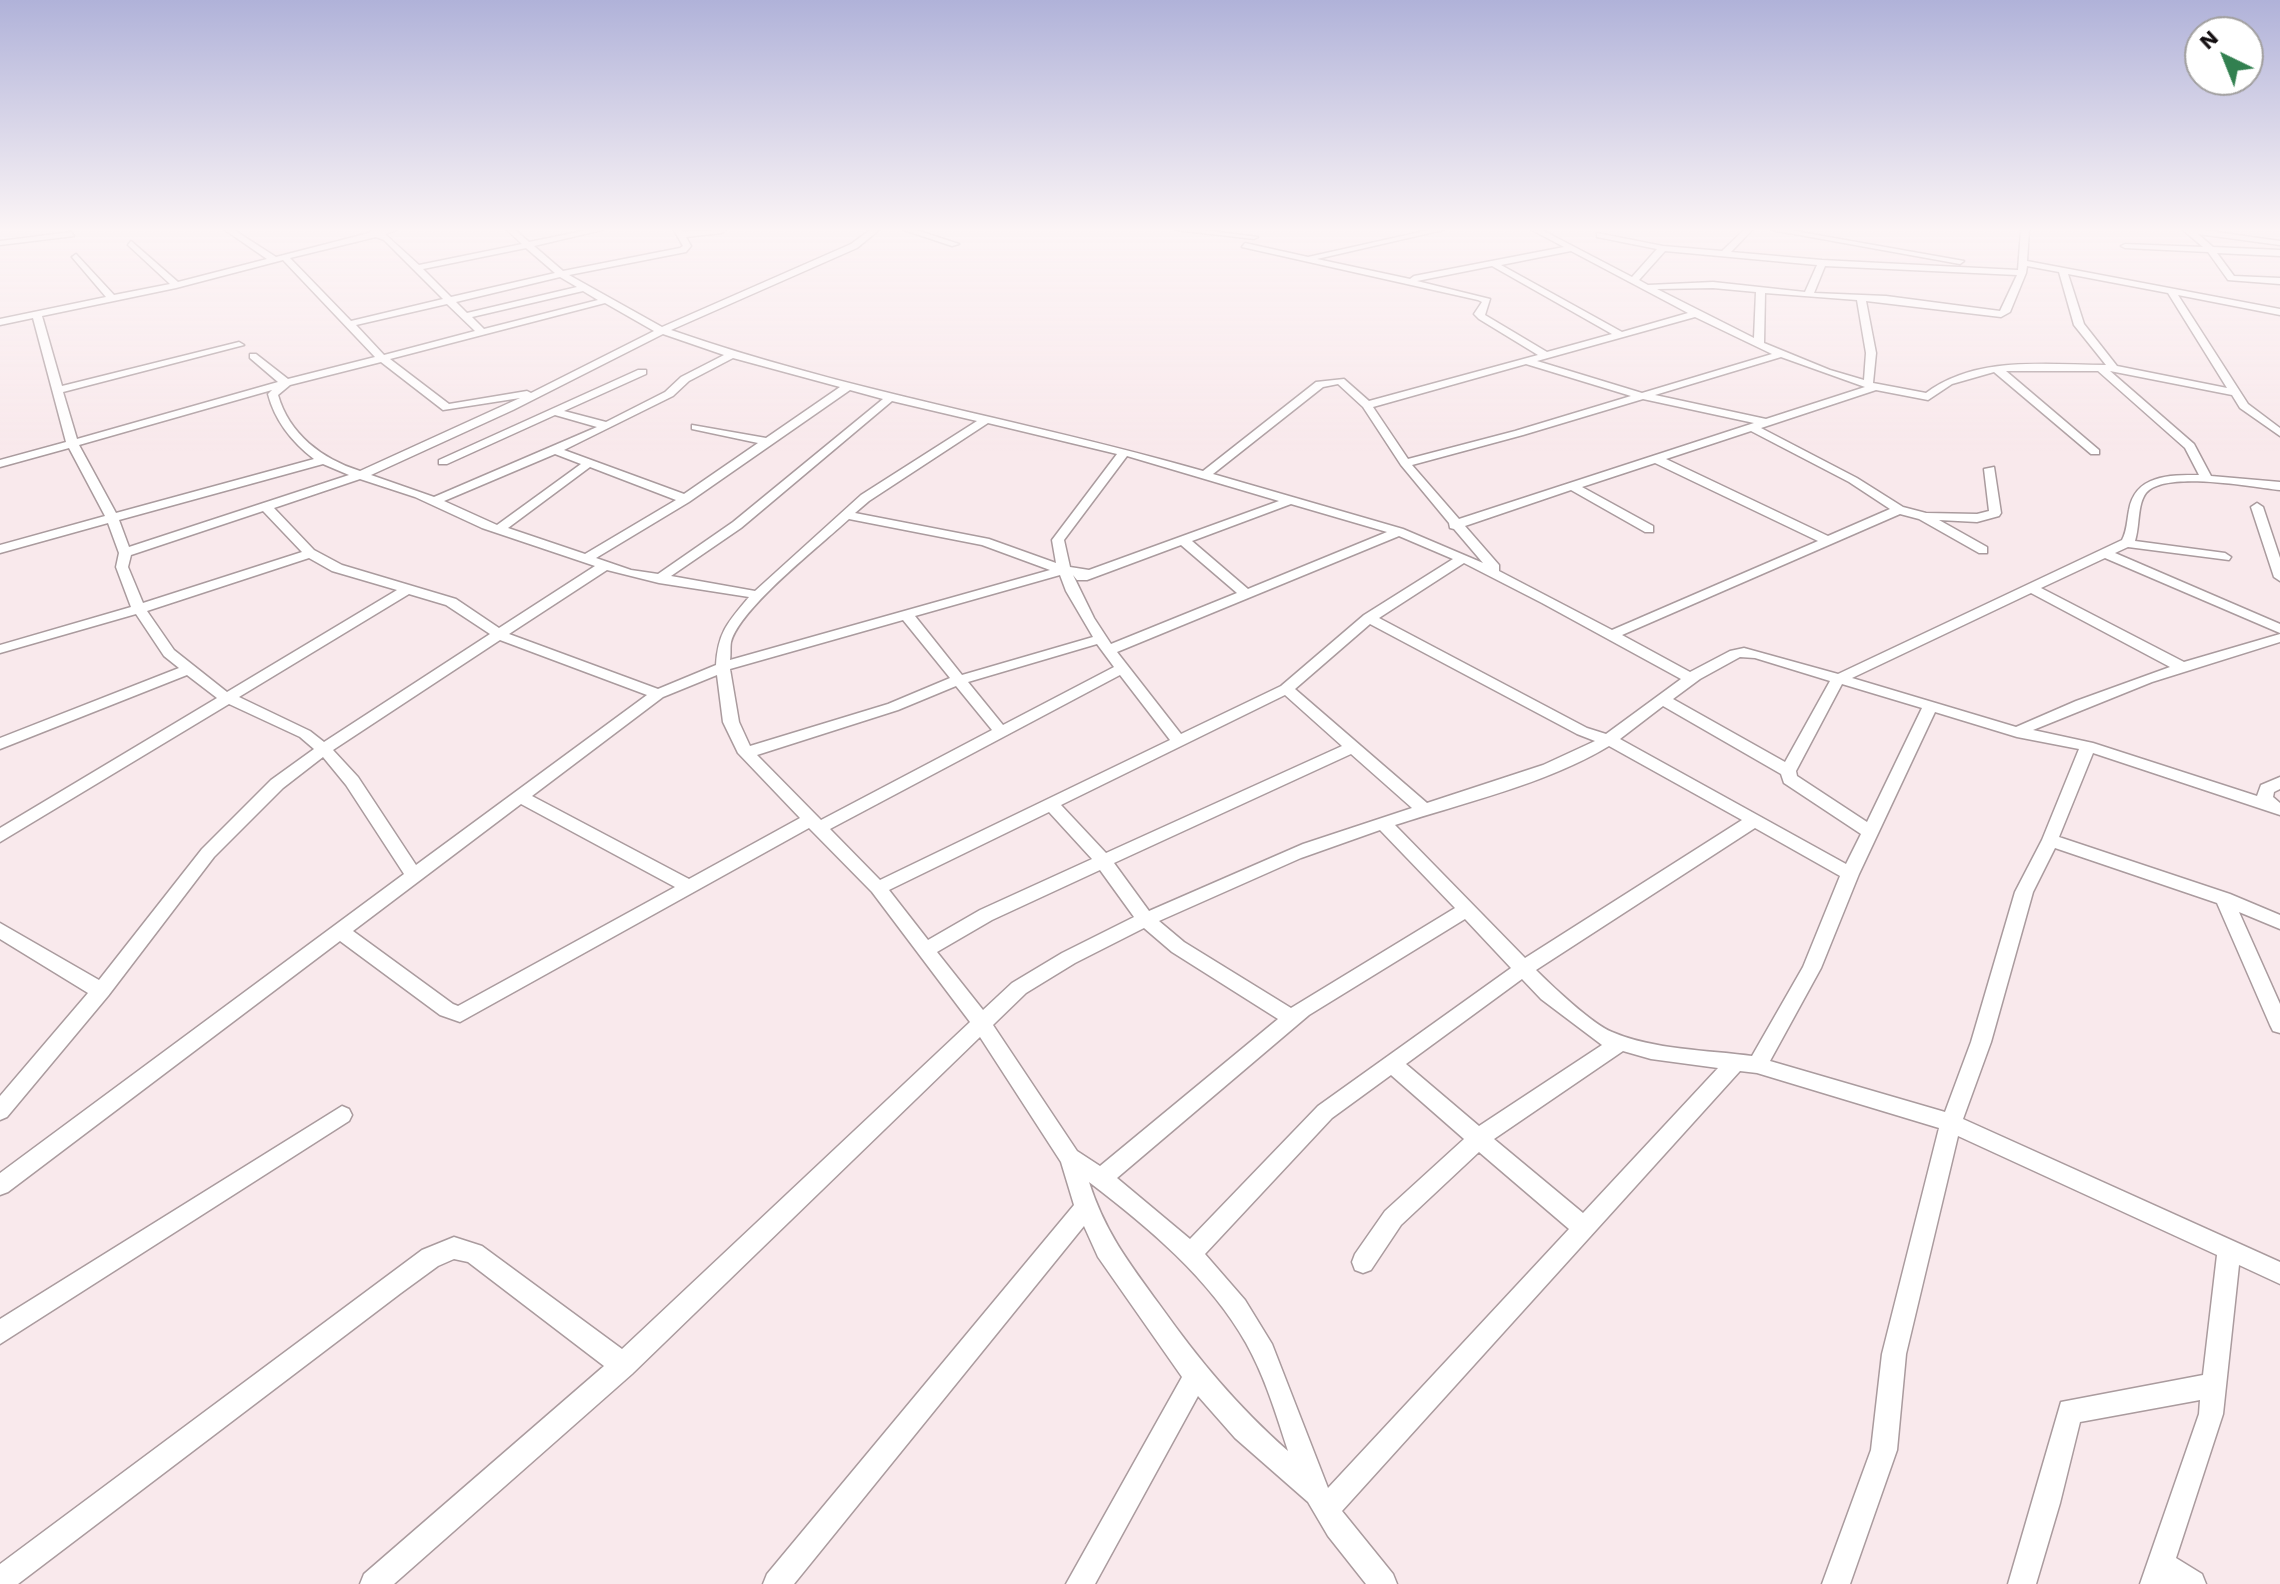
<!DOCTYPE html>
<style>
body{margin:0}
#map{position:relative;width:2280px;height:1584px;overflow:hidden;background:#f9e9ec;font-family:"Work Sans",sans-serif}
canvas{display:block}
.north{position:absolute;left:2184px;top:16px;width:80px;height:80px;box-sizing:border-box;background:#fff;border:2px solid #a19f9f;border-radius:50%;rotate:317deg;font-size:22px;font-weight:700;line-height:32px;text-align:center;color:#130e10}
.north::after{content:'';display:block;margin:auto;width:28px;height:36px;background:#328050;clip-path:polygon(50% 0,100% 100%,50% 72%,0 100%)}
</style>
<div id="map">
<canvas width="2280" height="1584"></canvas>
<div class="north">N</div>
</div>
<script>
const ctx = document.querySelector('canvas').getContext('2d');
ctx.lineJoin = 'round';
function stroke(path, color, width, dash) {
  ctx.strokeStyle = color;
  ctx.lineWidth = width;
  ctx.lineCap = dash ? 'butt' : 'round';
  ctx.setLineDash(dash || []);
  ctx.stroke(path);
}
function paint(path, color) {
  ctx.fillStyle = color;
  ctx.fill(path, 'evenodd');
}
const minor = new Path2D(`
 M 225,230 L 234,230 L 276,257 L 369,233 L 372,230 L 396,230 L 385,234 L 419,265 L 522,244 L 507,230 L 515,230 L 529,242 L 588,230 L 602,230 L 534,246 L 563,271 L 680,248 L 683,246 L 674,230 L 682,230 L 683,232 L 725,230 L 722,233 L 686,237 L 691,246 L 686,252 L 569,275 L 662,327 L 851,244 L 870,230 L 879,230 L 857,248 L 671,330 C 845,391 1026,420 1203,471 L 1316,382 L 1344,379 L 1369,401 L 1538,355 L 1479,319 L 1474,314 L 1482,302 L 1478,300 L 1242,247 L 1245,243 L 1308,257 L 1429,230 L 1443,230 L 1317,259 L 1410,279 L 1414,276 L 1564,247 L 1532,230 L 1542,230 L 1632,277 L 1657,249 L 1597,237 L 1597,233 L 1663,246 L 1722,251 L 1744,230 L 1752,230 L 1731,252 L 1822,260 L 2018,270 L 2021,230 L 2029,230 L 2027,261 L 2280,309 L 2280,315 L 2178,295 L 2248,404 L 2280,428 L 2280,436 L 2240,408 L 2232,395 L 2110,371 L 2194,444 L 2211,476 L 2280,482 L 2280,490 C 2253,487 2164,470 2146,493 C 2137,505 2140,526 2135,541 L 2225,553 L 2231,557 L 2229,560 L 2128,547 L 2115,553 L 2280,624 L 2280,633 L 2105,558 L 2041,588 L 2184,662 L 2280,634 L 2280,642 L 2152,682 L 2033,730 L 2093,743 L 2257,796 L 2261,785 L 2280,777 L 2280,789 L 2274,792 L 2273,797 L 2280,803 L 2280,815 L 2093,753 L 2059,837 L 2230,894 L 2280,915 L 2280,929 L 2239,912 L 2280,1004 L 2280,1033 L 2273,1031 L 2270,1025 L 2217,903 L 2055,848 L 2033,892 L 1991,1042 L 1963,1119 L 2280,1262 L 2280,1284 L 2239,1265 L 2223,1414 L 2176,1558 L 2202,1574 L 2206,1584 L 2140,1584 L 2199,1414 L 2200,1400 L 2080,1422 L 2060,1503 L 2036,1584 L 2008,1584 L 2061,1402 L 2203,1375 L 2217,1255 L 1958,1136 L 1906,1354 L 1897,1450 L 1850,1584 L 1822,1584 L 1871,1450 L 1882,1354 L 1939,1128 L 1757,1073 L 1740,1071 L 1342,1511 L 1393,1574 L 1397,1584 L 1366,1584 L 1328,1536 L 1308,1502 L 1235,1438 L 1198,1396 L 1095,1584 L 1066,1584 L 1182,1377 L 1098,1257 L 1084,1226 L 794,1584 L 763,1584 L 767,1574 L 1074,1205 L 1061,1162 L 980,1037 L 632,1374 L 394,1584 L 360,1584 L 364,1574 L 604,1366 L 468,1262 L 454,1259 L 438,1266 L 401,1293 L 18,1584 L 0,1584 L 0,1564 L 422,1250 L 454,1237 L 482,1246 L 622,1349 L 970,1022 L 872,892 L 809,828 L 460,1022 L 440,1015 L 340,941 L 8,1192 L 0,1195 L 0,1173 L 404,874 L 346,785 L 323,757 L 283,788 L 214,857 L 108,996 L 7,1117 L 0,1120 L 0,1096 L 88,993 L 0,939 L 0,923 L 99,980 L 202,849 L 271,780 L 314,749 L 300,737 L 229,704 L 0,842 L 0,828 L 217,698 L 187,675 L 0,749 L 0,738 L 179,668 L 164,656 L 136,614 L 0,653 L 0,645 L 131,607 L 116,567 L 119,553 L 108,523 L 0,553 L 0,545 L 105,516 L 69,448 L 0,467 L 0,460 L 66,442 L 33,318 L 0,325 L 0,319 L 106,297 L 72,257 L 76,254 L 114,295 L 170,284 L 128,245 L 131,241 L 178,282 L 267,259 ZM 376,237 L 384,240 L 443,299 L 351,321 L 290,258 ZM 526,248 L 555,273 L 451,297 L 423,269 ZM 1571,251 L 1675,306 L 1688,313 L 1622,332 L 1501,265 ZM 1665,251 L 1817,265 L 1805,292 L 1713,282 L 1648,285 L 1639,280 ZM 283,260 L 375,357 L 288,379 L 256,354 L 250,354 L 250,358 L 278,382 L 77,439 L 63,392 L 244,345 L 239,342 L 62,386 L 42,316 L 176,288 ZM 1492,266 L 1612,334 L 1547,352 L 1485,315 L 1490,299 L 1417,281 ZM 1825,266 L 2017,275 L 2000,311 L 1886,296 L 1814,293 ZM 2027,266 L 2059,272 L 2074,325 L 2106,365 C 2046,365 1977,355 1926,393 L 1873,383 L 1876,353 L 1866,301 L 2001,317 L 2010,312 L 2026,273 ZM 2068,274 L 2168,293 L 2227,388 L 2117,366 L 2084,324 ZM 560,277 L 577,287 L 467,313 L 456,302 ZM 1713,288 L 1756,292 L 1754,338 L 1657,289 ZM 583,291 L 598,300 L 484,329 L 472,317 ZM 1765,293 L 1857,300 L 1866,353 L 1864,380 L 1830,370 L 1764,343 ZM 605,303 L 654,331 L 531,393 L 527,391 L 449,404 L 390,359 ZM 447,304 L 475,331 L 384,355 L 356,325 ZM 1695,317 L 1772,354 L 1642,393 L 1537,361 ZM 663,334 L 724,355 L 681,377 L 665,392 L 606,422 L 564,411 L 646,374 L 646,370 L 638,370 L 439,460 L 439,464 L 447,464 L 555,415 L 597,427 L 434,497 L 371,475 L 513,410 ZM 1781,357 L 1865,387 L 1766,419 L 1655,395 ZM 733,358 L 840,387 L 766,438 L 692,425 L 692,429 L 758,443 L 684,494 L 564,450 L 673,396 L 689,381 ZM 381,362 L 443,410 L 520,398 L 360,471 C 322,459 289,434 278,395 L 290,385 ZM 1526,364 L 1631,396 L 1515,431 L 1408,459 L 1373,407 ZM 2006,371 L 2098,371 L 2185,448 L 2199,475 C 2169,475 2135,475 2129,510 C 2127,520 2127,531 2122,540 L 1838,674 L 1744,648 L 1730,651 L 1690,672 L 1622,635 L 1900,514 L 1919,519 L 1979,553 L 1987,553 L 1987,547 L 1939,520 L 1977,522 L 1999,516 L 2001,513 L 1994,467 L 1984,469 L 1989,511 L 1977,514 L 1926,513 L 1903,507 L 1857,478 L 1761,428 L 1876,390 L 1928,400 L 1952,384 L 1994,372 L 2091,454 L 2099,454 L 2099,450 ZM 1338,384 L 1363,407 L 1401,465 L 1449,523 L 1450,528 L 1454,529 L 1483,563 L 1403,529 L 1213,474 L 1323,387 ZM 272,390 L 268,394 C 275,421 292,442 314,459 L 116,513 L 79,445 ZM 850,390 L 883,399 L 733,522 L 658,574 L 631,570 L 596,558 L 689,502 ZM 1643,399 L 1754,423 L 1459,519 L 1412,465 L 1523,435 ZM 892,401 L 977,421 L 861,495 L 755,591 L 671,576 L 741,528 ZM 988,423 L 1117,454 L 1052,540 L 1056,563 L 989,539 L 855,513 L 869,501 ZM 1751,431 L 1849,482 L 1890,509 L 1828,536 L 1666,459 ZM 555,454 L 581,464 L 497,525 L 444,501 ZM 1127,456 L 1279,501 L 1089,570 L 1070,567 L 1064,540 ZM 1655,463 L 1818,541 L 1612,630 L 1499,571 L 1499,565 L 1465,526 L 1571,490 L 1645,532 L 1653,532 L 1653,526 L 1582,487 ZM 323,464 L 349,475 L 129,547 L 119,520 ZM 590,467 L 676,500 L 585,554 L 508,528 ZM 360,479 L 415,497 L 482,528 L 595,566 L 499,628 L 456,599 L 342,565 L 314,550 L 274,508 ZM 1291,504 L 1387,532 L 1248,589 L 1192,541 ZM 263,511 L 302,552 L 143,603 L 128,567 L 131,555 ZM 849,519 L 982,545 L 1050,570 L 730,660 C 731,655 730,647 731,642 C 740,608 821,545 849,519 ZM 1399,536 L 1453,559 L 1364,615 L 1281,686 L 1181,734 L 1117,652 ZM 1181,545 L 1237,593 L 1111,644 L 1094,618 L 1073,575 L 1077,580 L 1087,580 ZM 309,558 L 332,571 L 397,590 L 227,692 L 174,650 L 147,611 ZM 1464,563 L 1542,603 L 1681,679 L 1606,734 L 1587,728 L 1379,618 ZM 607,570 L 659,583 L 749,597 C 728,622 718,632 716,665 L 658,689 L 509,634 ZM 1060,575 L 1066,591 L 1093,637 L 962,675 L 915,616 ZM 2031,593 L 2170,667 L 2076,701 L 2016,727 L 1852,678 ZM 409,594 L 446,605 L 490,634 L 324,742 L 310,731 L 239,697 ZM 903,620 L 950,678 L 888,704 L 750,746 L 739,722 L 730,669 ZM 1370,624 L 1577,734 L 1595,741 L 1543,765 L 1427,803 L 1295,689 ZM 500,640 L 647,695 L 416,865 L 358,777 L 333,750 ZM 1097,644 L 1114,667 L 1003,725 L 968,682 ZM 1740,657 L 1755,658 L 1830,681 L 1785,762 L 1673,699 L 1700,679 ZM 717,675 L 723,722 L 738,753 L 800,818 L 689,879 L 532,796 L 663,697 ZM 1120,675 L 1170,740 L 880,880 L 830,829 ZM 1842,684 L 1922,708 L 1867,822 L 1797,776 L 1796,771 ZM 956,686 L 992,730 L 821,820 L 757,755 L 898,710 ZM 1285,695 L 1342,746 L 1106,853 L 1061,805 ZM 1663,706 L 1781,774 L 1784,783 L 1861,834 L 1846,864 L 1620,739 ZM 1935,712 L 2017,737 L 2079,749 L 2042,840 L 2015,892 L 1971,1042 L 1945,1112 L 1770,1061 L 1821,968 L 1859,874 ZM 1609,746 L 1742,820 L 1525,958 L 1395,825 C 1463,803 1546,784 1609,746 ZM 1351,754 L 1412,808 L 1303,844 L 1149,911 L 1114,863 ZM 521,804 L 675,887 L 458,1006 L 453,1004 L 353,931 ZM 1049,812 L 1092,859 L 980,910 L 928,940 L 889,890 ZM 1755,828 L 1840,876 L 1803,967 L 1752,1056 C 1707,1050 1654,1050 1612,1032 C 1592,1024 1552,986 1536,970 ZM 1380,830 L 1455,908 L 1291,1008 L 1184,942 L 1159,921 L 1301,858 ZM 1100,870 L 1134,917 L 1062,953 L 1012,983 L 983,1010 L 937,952 L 992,920 ZM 1465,919 L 1511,968 L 1318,1106 L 1190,1239 L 1117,1178 L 1309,1015 ZM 1144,928 L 1172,952 L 1278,1019 L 1100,1166 L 1077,1151 L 993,1025 L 1026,993 L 1075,963 ZM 1522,979 L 1541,999 L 1602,1045 L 1479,1126 L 1406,1064 ZM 1623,1051 L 1651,1059 L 1718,1068 L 1583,1213 L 1494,1139 ZM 1391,1075 L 1464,1139 L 1385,1211 L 1355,1254 L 1352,1262 L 1355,1270 L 1363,1273 L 1371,1270 L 1401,1225 L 1479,1152 L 1569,1229 L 1328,1488 L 1272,1344 L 1245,1300 L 1205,1254 L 1332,1118 ZM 1089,1182 C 1148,1227 1209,1278 1246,1343 C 1265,1377 1276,1414 1288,1451 C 1236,1405 1199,1360 1159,1304 C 1129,1263 1105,1232 1089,1182 Z
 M 904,230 L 916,230 L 959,244 L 952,246 Z
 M 1176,230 L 1202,230 L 1258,237 L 1254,239 Z
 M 1772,230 L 1789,230 L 1964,261 L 1960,264 Z
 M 2183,230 L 2202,230 L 2280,241 L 2280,245 L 2198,234 L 2213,247 L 2280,250 L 2280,256 L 2217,253 L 2234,276 L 2280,278 L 2280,284 L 2228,280 L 2208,252 L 2125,248 L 2121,246 L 2125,244 L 2203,247 Z
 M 71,232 L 74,236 L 0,245 L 0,241 Z
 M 2257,503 L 2263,507 L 2280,558 L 2280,581 L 2274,577 L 2251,507 Z
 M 342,1106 L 349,1109 L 352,1115 L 349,1121 L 0,1344 L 0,1319 Z`);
stroke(minor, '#aa9b9e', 3);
paint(minor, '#fff');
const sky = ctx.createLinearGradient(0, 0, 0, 451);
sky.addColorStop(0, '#b0b2d9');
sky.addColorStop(0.51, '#fcf5f6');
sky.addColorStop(1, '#fcf5f600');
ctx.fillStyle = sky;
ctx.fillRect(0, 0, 2280, 451);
</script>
